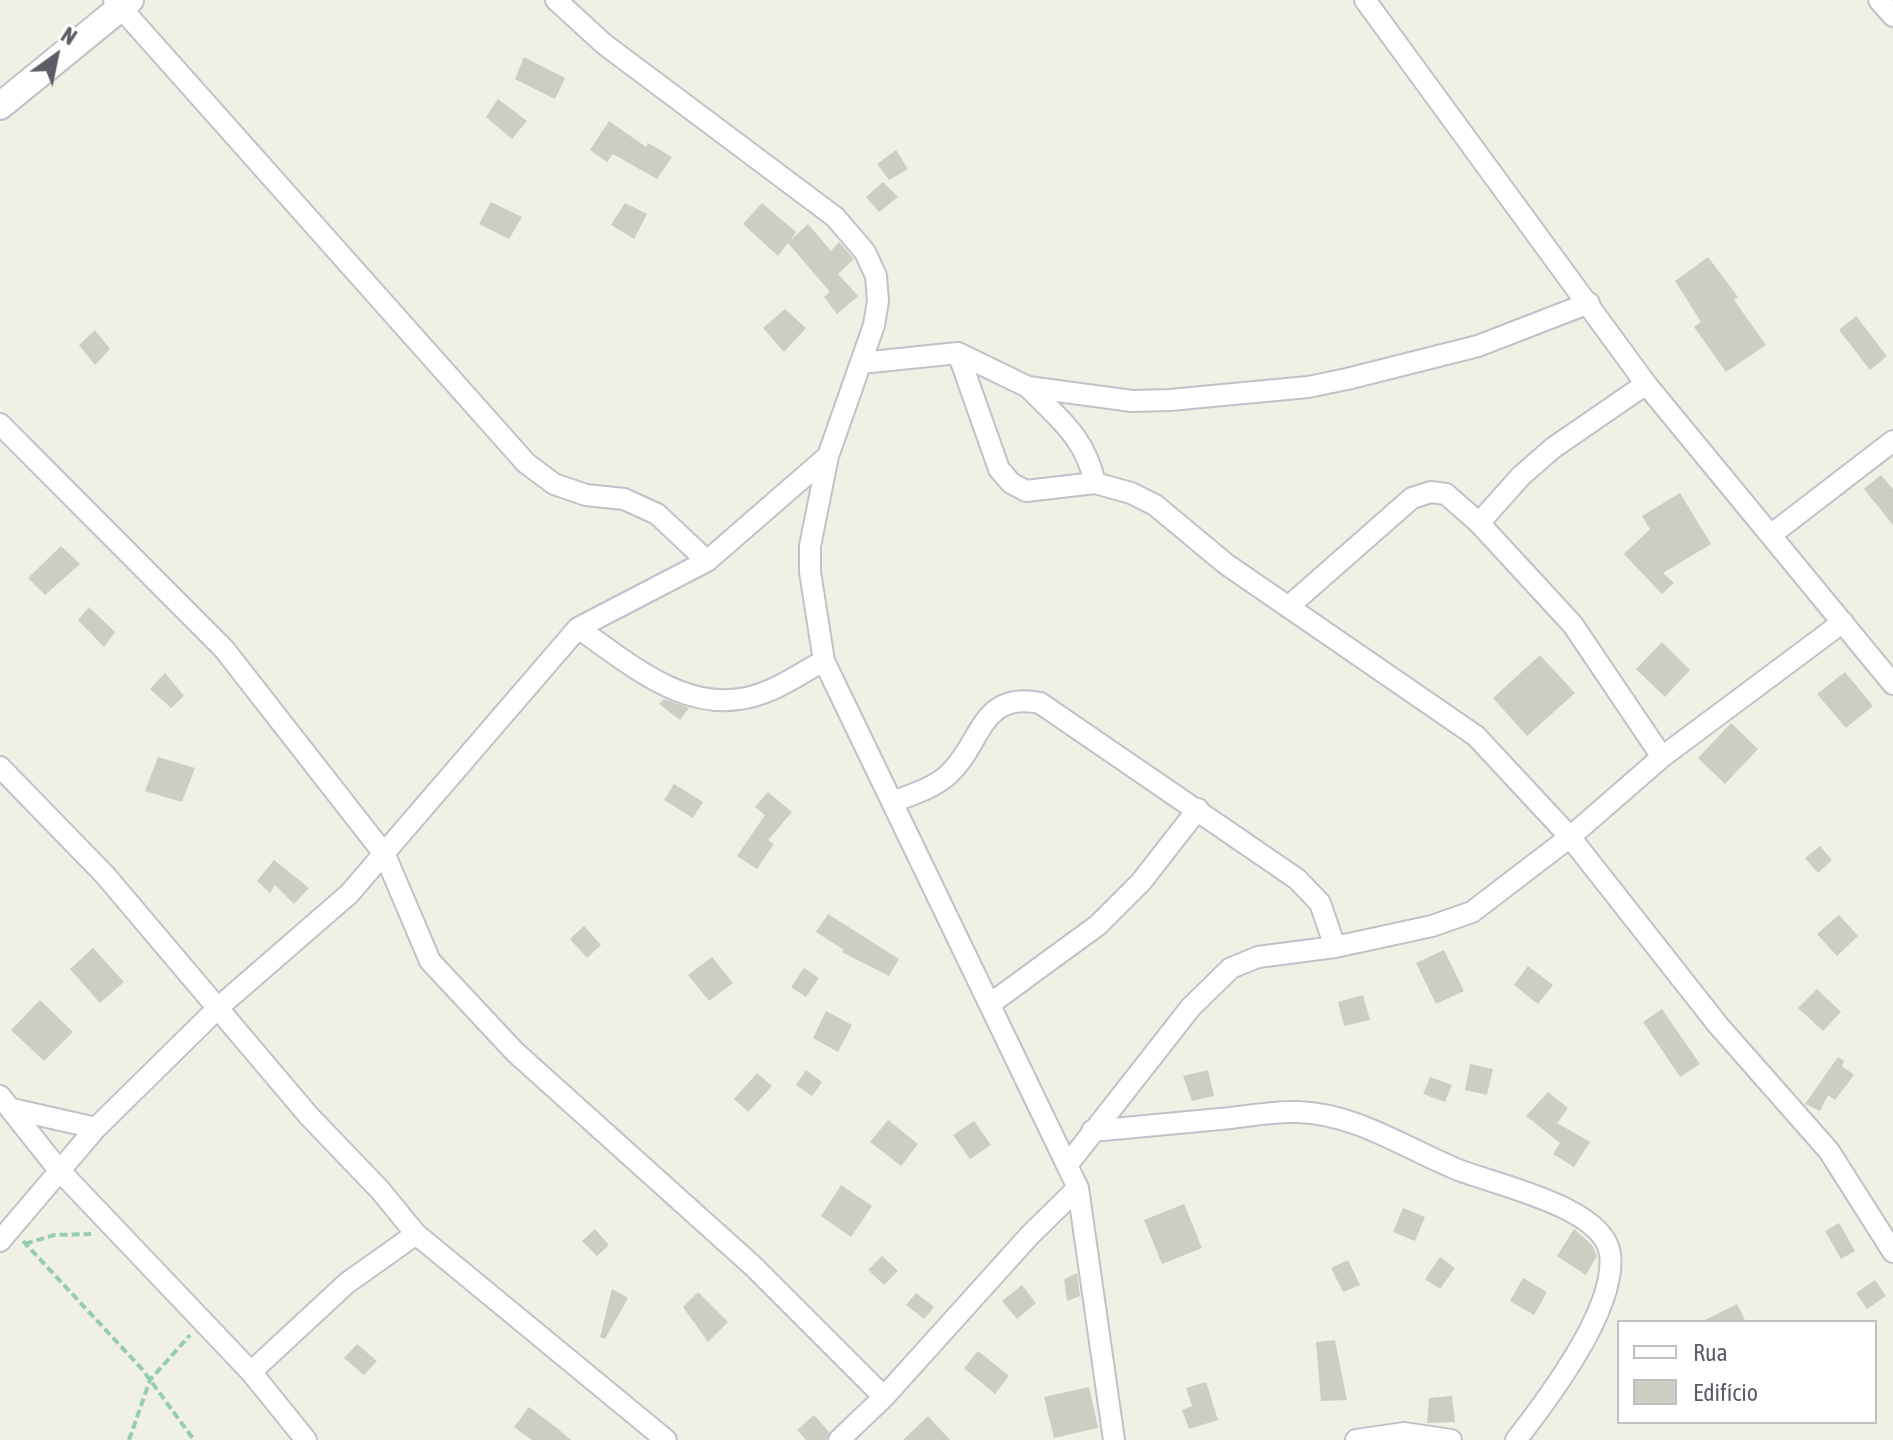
<!DOCTYPE html>
<meta charset="utf-8">
<style>
body{margin:0}
#map{position:relative;width:1893px;height:1440px;overflow:hidden;background:#f0f0e4;font-family:"Asap Condensed",sans-serif}
canvas{display:block}
.legend{position:absolute;left:1617px;top:1320px;width:260px;height:104px;box-sizing:border-box;background:#fff;border:2px solid #bebfc2;margin:0;padding:10px 14px;list-style:none;font-size:24px;color:#5c5e66}
.legend li{display:flex;align-items:center;gap:16px;height:40px}
.legend b{width:40px;border:2px solid #bebfc2}
.north{position:absolute;left:16px;top:16px;width:80px;height:80px;-webkit-text-stroke:6px #fff;paint-order:stroke;rotate:33deg;font-size:22px;font-weight:700;line-height:32px;text-align:center;color:#5c5e66}
.north::after{content:'';display:block;margin:auto;width:28px;height:36px;background:#5c5e66;clip-path:polygon(50% 0,100% 100%,50% 72%,0 100%)}
</style>
<div id="map">
<canvas width="1893" height="1440"></canvas>
<ul class="legend">
<li><b style="height:10px;background:#fff"></b>Rua</li>
<li><b style="height:22px;background:#cecdc3"></b>Edifício</li>
</ul>
<div class="north">N</div>
</div>
<script>
const ctx = document.querySelector('canvas').getContext('2d');
ctx.lineJoin = 'round';
function paint(path, color) {
  ctx.fillStyle = color;
  ctx.fill(path, 'evenodd');
}
function stroke(path, color, width, dash) {
  ctx.strokeStyle = color;
  ctx.lineWidth = width;
  ctx.lineCap = dash ? 'butt' : 'round';
  ctx.setLineDash(dash || []);
  ctx.stroke(path);
}
paint(new Path2D(`
 M 524,57 L 565,78 L 555,99 L 515,79 Z
 M 498,99 L 527,121 L 512,139 L 486,117 Z
 M 609,121 L 646,147 L 648,143 L 672,157 L 657,179 L 613,154 L 607,162 L 590,150 Z
 M 896,150 L 908,169 L 889,180 L 877,164 Z
 M 883,182 L 898,197 L 879,212 L 866,197 Z
 M 491,202 L 522,217 L 509,239 L 479,224 Z
 M 625,203 L 647,214 L 634,239 L 611,225 Z
 M 762,203 L 796,232 L 790,241 L 808,224 L 831,251 L 839,242 L 854,259 L 838,274 L 858,296 L 837,314 L 824,297 L 830,292 L 788,243 L 778,256 L 743,224 Z
 M 1708,257 L 1738,297 L 1734,300 L 1766,345 L 1726,372 L 1694,327 L 1701,322 L 1675,281 Z
 M 785,309 L 806,328 L 784,352 L 763,328 Z
 M 1856,316 L 1887,356 L 1870,370 L 1839,330 Z
 M 95,330 L 110,349 L 95,365 L 79,345 Z
 M 1881,475 L 1893,489 L 1893,525 L 1864,489 Z
 M 1680,493 L 1711,544 L 1663,573 L 1674,583 L 1662,594 L 1624,554 L 1650,529 L 1642,516 Z
 M 61,546 L 80,564 L 45,595 L 28,578 Z
 M 89,607 L 115,632 L 104,647 L 78,620 Z
 M 1662,642 L 1690,670 L 1665,697 L 1636,669 Z
 M 1540,655 L 1575,693 L 1527,736 L 1493,698 Z
 M 1845,672 L 1873,706 L 1846,728 L 1817,694 Z
 M 165,673 L 184,696 L 171,708 L 150,689 Z
 M 664,699 L 689,708 L 680,720 L 659,704 Z
 M 1731,723 L 1758,749 L 1725,784 L 1698,758 Z
 M 158,757 L 195,768 L 182,802 L 145,791 Z
 M 674,784 L 703,802 L 693,818 L 664,800 Z
 M 768,792 L 792,812 L 768,840 L 774,844 L 757,869 L 737,856 L 765,815 L 755,807 Z
 M 1820,846 L 1832,860 L 1818,873 L 1805,858 Z
 M 274,860 L 309,888 L 294,904 L 275,885 L 270,893 L 257,881 Z
 M 828,914 L 899,959 L 889,976 L 842,952 L 844,950 L 816,932 Z
 M 1839,915 L 1858,936 L 1837,956 L 1817,934 Z
 M 584,926 L 601,945 L 587,958 L 570,939 Z
 M 93,948 L 124,982 L 100,1003 L 70,969 Z
 M 1444,950 L 1464,991 L 1436,1004 L 1416,963 Z
 M 712,957 L 733,983 L 709,1001 L 688,975 Z
 M 1528,966 L 1553,985 L 1538,1004 L 1514,985 Z
 M 804,968 L 819,978 L 806,997 L 791,987 Z
 M 1817,989 L 1841,1012 L 1823,1031 L 1798,1008 Z
 M 1363,995 L 1370,1020 L 1344,1026 L 1338,1002 Z
 M 40,1000 L 73,1032 L 44,1061 L 11,1030 Z
 M 1662,1009 L 1700,1064 L 1680,1077 L 1643,1022 Z
 M 826,1011 L 852,1025 L 838,1052 L 813,1038 Z
 M 1838,1057 L 1844,1061 L 1842,1066 L 1854,1075 L 1835,1100 L 1828,1095 L 1820,1111 L 1805,1104 Z
 M 1470,1064 L 1493,1069 L 1487,1095 L 1465,1090 Z
 M 806,1070 L 822,1082 L 812,1096 L 796,1085 Z
 M 1208,1070 L 1214,1096 L 1192,1101 L 1183,1076 Z
 M 757,1073 L 772,1086 L 748,1112 L 734,1099 Z
 M 1430,1077 L 1452,1085 L 1445,1102 L 1423,1094 Z
 M 1548,1092 L 1568,1108 L 1557,1123 L 1590,1142 L 1574,1167 L 1553,1154 L 1560,1143 L 1526,1116 Z
 M 888,1120 L 918,1144 L 901,1166 L 870,1142 Z
 M 974,1121 L 991,1145 L 970,1159 L 953,1135 Z
 M 841,1185 L 872,1206 L 851,1237 L 821,1216 Z
 M 1184,1204 L 1202,1248 L 1162,1264 L 1144,1220 Z
 M 1403,1208 L 1425,1217 L 1415,1241 L 1393,1232 Z
 M 1839,1223 L 1855,1251 L 1841,1259 L 1825,1231 Z
 M 595,1229 L 609,1245 L 597,1256 L 582,1241 Z
 M 1574,1229 L 1592,1245 L 1597,1256 L 1586,1275 L 1557,1256 Z
 M 882,1256 L 898,1271 L 884,1285 L 868,1270 Z
 M 1440,1257 L 1455,1268 L 1440,1289 L 1425,1279 Z
 M 1348,1260 L 1360,1285 L 1343,1292 L 1331,1268 Z
 M 1077,1273 L 1080,1296 L 1067,1301 L 1064,1279 Z
 M 1523,1278 L 1547,1292 L 1534,1315 L 1510,1301 Z
 M 1875,1280 L 1886,1296 L 1867,1309 L 1856,1293 Z
 M 1022,1285 L 1036,1303 L 1017,1319 L 1002,1301 Z
 M 612,1289 L 628,1298 L 605,1339 L 600,1337 Z
 M 698,1292 L 728,1322 L 708,1342 L 683,1307 Z
 M 916,1293 L 934,1307 L 924,1319 L 906,1305 Z
 M 1737,1304 L 1746,1322 L 1701,1322 Z
 M 1335,1340 L 1347,1400 L 1321,1401 L 1316,1342 Z
 M 357,1344 L 377,1361 L 364,1375 L 344,1358 Z
 M 978,1351 L 1009,1376 L 995,1394 L 964,1368 Z
 M 1206,1382 L 1218,1420 L 1189,1429 L 1182,1410 L 1192,1406 L 1186,1388 Z
 M 1089,1387 L 1098,1428 L 1054,1438 L 1044,1397 Z
 M 1452,1396 L 1455,1422 L 1427,1423 L 1429,1398 Z
 M 529,1407 L 557,1428 L 571,1440 L 532,1440 L 514,1427 Z
 M 814,1415 L 829,1432 L 826,1440 L 806,1440 L 797,1430 Z
 M 928,1416 L 950,1440 L 903,1440 Z`), '#cecdc3');
const minor = new Path2D(`
 M 114,0 L 526,463 L 554,484 L 586,495 L 624,499 L 657,514 L 707,561
 M 556,0 L 604,44 L 835,217 L 865,252 L 876,276 L 878,301 L 874,325 L 828,456 L 810,546 L 810,572 L 824,661 L 1078,1188 L 1114,1440
 M 1365,0 L 1646,384 L 1893,684
 M 1879,0 L 1893,16
 M 958,353 L 999,469 L 1011,483 L 1026,491 L 1095,483 L 1131,493 L 1155,505 L 1226,564 L 1476,736 L 1570,837 L 1718,1025 L 1829,1151 L 1893,1252
 M 861,363 L 958,353 L 1028,387 L 1132,401 L 1170,400 L 1308,387 L 1347,379 L 1478,346 L 1589,303
 M 1028,387 C 1060,420 1085,437 1095,483
 M 0,424 L 224,649 L 385,855 L 430,961 L 515,1052 L 753,1266 L 884,1397
 M 1479,523 L 1521,476 L 1553,448 L 1646,384
 M 1772,534 L 1893,441
 M 1288,607 L 1412,498 L 1431,492 L 1446,494 L 1479,523 L 1573,625 L 1662,757
 M 578,628 C 633,666 692,720 763,693 C 784,686 804,671 824,661
 M 0,767 L 105,875 L 309,1116 L 380,1190 L 416,1234 L 666,1440
 M 893,802 C 913,794 934,788 949,774 C 983,742 980,691 1040,703 L 1297,879 L 1320,903 L 1335,947
 M 990,1004 L 1098,925 L 1141,882 L 1198,809
 M 0,1096 L 58,1169 L 251,1372 L 306,1440
 M 12,1109 L 96,1128
 M 1092,1131 C 1138,1127 1185,1122 1231,1118 C 1253,1115 1276,1111 1298,1112 C 1356,1114 1403,1147 1456,1169 C 1492,1184 1604,1206 1610,1254 C 1617,1308 1548,1399 1516,1440
 M 1068,1164 L 1191,1007 L 1231,968 L 1258,957 L 1335,947 L 1432,926 L 1472,912 L 1570,837 L 1662,757 L 1843,622
 M 0,1241 L 96,1128 L 220,1006 L 349,894 L 578,628 L 707,561 L 828,456
 M 251,1372 L 347,1283 L 416,1234
 M 839,1440 L 884,1397 L 1030,1235 L 1078,1188
 M 1356,1440 L 1404,1433 L 1451,1440`);
const tertiary = new Path2D(`
 M 0,106 L 130,0`);
stroke(minor, '#c1c1c9', 24);
stroke(tertiary, '#c1c1c9', 30);
stroke(new Path2D(`
 M 23,1241 L 142,1369 L 194,1440
 M 25,1244 L 54,1235 L 91,1234
 M 129,1440 L 150,1380 L 190,1335`), '#96ccb3', 4, [8, 4]);
stroke(minor, '#fff', 20);
stroke(tertiary, '#fff', 26);
</script>
